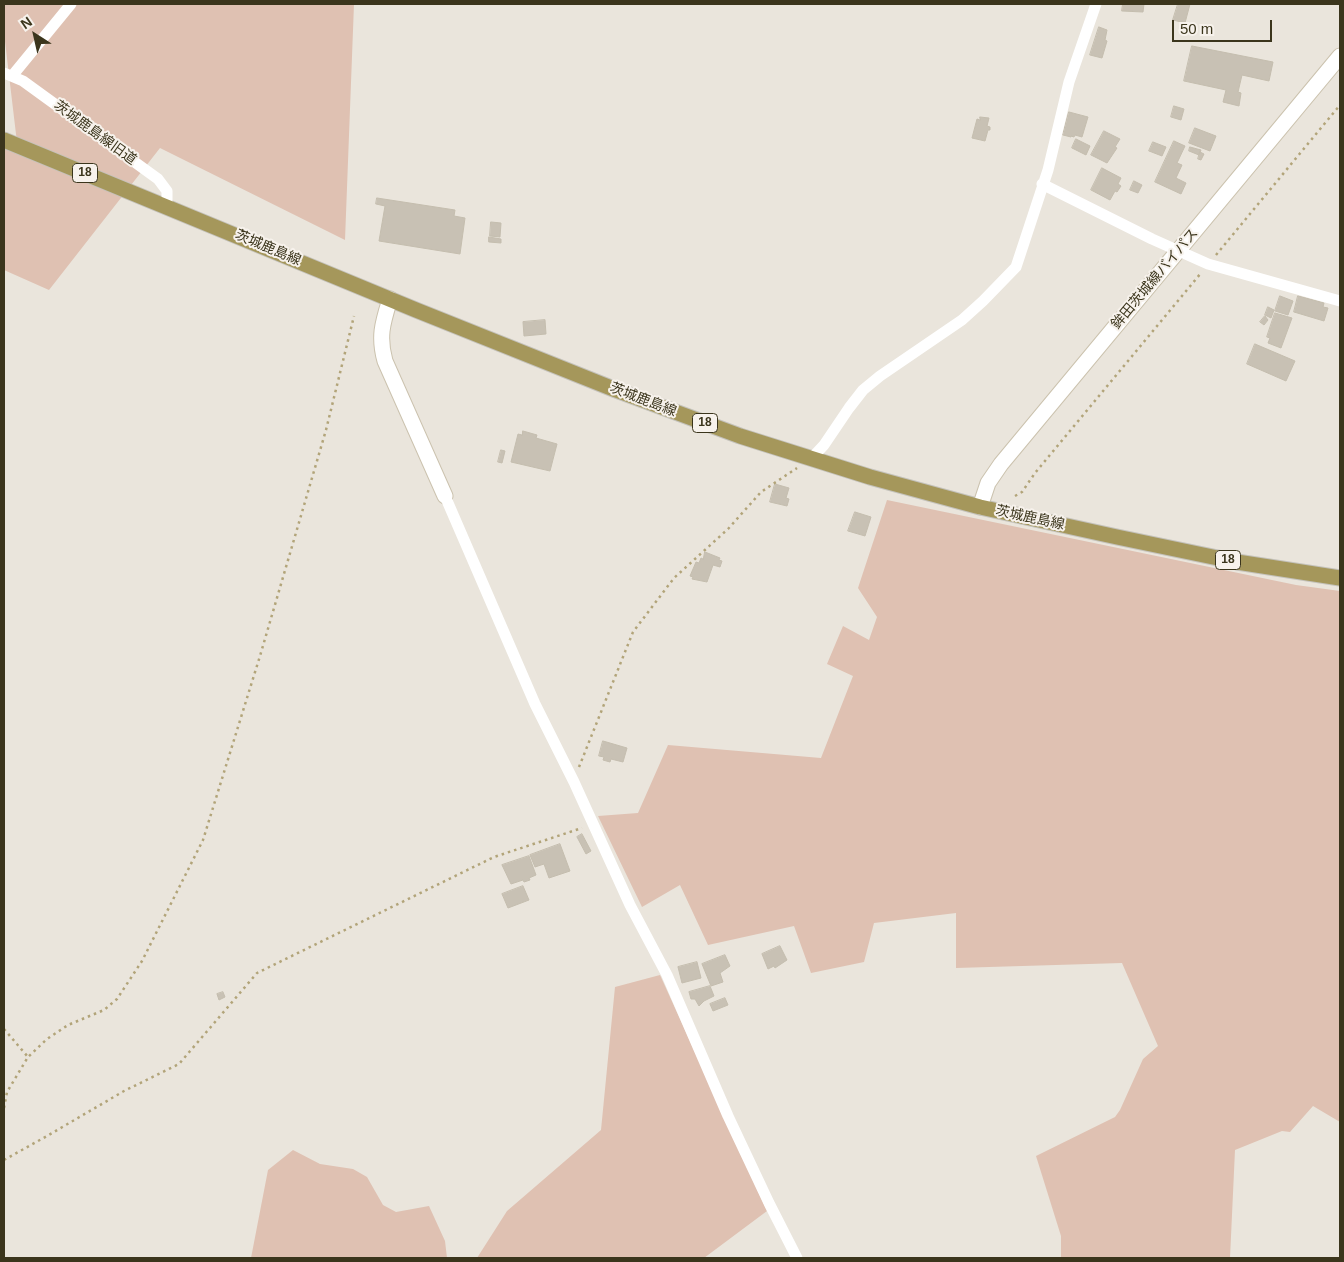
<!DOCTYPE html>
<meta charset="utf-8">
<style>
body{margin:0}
#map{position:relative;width:1344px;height:1262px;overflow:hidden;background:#eae5dc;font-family:Arial,sans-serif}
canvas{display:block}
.frame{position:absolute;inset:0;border:5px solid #3b351c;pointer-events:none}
.north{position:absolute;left:10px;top:10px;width:50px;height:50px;-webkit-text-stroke:4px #f7f2ec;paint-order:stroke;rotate:325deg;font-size:14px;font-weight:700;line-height:20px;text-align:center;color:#3b351c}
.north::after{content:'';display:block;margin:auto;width:18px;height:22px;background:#3b351c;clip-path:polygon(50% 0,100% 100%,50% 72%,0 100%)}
.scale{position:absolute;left:1172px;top:20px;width:100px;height:22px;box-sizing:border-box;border:2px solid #3b351c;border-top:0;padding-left:6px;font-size:15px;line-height:18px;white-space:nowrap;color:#3b351c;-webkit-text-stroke:4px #f7f2ec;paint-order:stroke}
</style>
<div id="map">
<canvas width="1344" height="1262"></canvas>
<div class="frame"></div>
<div class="north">N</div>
<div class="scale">50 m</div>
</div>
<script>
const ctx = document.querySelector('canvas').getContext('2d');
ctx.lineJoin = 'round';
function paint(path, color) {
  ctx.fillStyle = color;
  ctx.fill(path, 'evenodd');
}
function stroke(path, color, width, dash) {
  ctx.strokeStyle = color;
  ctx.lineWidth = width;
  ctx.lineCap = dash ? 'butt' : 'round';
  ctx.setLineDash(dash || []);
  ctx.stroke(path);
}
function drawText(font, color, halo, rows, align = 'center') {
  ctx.font = font + ' Arial,"Noto Sans JP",sans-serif';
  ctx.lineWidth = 4;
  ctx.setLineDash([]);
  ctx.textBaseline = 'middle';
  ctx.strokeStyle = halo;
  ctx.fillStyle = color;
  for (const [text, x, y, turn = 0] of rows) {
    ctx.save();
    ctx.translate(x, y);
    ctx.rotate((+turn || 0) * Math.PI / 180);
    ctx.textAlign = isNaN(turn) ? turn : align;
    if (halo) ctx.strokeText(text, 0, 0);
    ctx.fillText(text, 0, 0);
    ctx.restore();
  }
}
paint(new Path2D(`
 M 4,4 L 354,4 L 345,240 L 160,148 L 49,290 L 4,270 L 4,146 L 18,151 L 4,33 Z
 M 887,500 L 1296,585 L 1340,591 L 1340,1122 L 1313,1106 L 1290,1132 L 1282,1131 L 1235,1150 L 1230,1258 L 1061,1258 L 1061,1236 L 1036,1156 L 1115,1117 L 1120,1110 L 1143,1059 L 1158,1046 L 1122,963 L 956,968 L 956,913 L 874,923 L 864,962 L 811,973 L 794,926 L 708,945 L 680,885 L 642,907 L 598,816 L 638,813 L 668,745 L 821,758 L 853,676 L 827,664 L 843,626 L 869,640 L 877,617 L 858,588 Z
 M 660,975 L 767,1211 L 704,1258 L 477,1258 L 507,1211 L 601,1130 L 615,987 Z
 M 293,1150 L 320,1164 L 353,1169 L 367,1177 L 383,1205 L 396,1212 L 429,1206 L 445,1241 L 447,1258 L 251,1258 L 268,1170 Z`), '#dfc1b2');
const building = new Path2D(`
 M 1123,4 L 1144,4 L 1143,12 L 1122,11 Z
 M 1178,4 L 1190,4 L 1185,23 L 1173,20 Z
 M 1099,27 L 1107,30 L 1105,40 L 1107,41 L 1102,58 L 1090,55 Z
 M 1192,46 L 1273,62 L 1269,81 L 1242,75 L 1238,92 L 1241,93 L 1239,106 L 1223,102 L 1226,90 L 1184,81 Z
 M 1174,106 L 1184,109 L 1181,120 L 1171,117 Z
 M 1069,112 L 1088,117 L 1082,137 L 1075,135 L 1074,137 L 1071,136 L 1071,137 L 1063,135 Z
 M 980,117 L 989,118 L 987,126 L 990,127 L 990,130 L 988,130 L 985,141 L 972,138 L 977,119 L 980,120 Z
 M 1195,128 L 1216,136 L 1210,151 L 1189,143 Z
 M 1104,131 L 1120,139 L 1115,147 L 1117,148 L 1107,163 L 1091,155 Z
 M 1076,139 L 1090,146 L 1086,155 L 1072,148 Z
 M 1174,141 L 1185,146 L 1177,163 L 1182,165 L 1176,178 L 1186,183 L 1181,194 L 1155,182 Z
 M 1153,142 L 1166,147 L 1162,156 L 1149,151 Z
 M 1190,147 L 1201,150 L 1199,155 L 1189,151 Z
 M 1200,152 L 1204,154 L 1201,160 L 1198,159 Z
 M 1102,168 L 1121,178 L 1118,184 L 1121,186 L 1117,192 L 1115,191 L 1110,200 L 1091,190 Z
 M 1134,181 L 1142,185 L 1138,193 L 1130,190 Z
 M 377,198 L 455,210 L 454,216 L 465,218 L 460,254 L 379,241 L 385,206 L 376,204 Z
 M 491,222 L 501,223 L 500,237 L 490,236 Z
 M 489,237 L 501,239 L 501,243 L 489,242 Z
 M 1280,296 L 1293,301 L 1288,315 L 1275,311 Z
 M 1298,296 L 1324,303 L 1323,307 L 1328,308 L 1324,321 L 1294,312 Z
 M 1268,307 L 1274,310 L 1271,318 L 1265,315 Z
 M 1275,313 L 1292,318 L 1281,348 L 1268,343 L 1270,338 L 1267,337 Z
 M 1265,316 L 1268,320 L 1264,325 L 1260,322 Z
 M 545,320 L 546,334 L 524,336 L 523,322 Z
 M 1255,344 L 1295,361 L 1286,381 L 1247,364 Z
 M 523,431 L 537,435 L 536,438 L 557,444 L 550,471 L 511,462 L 518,434 L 522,435 Z
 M 501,450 L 505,451 L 502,463 L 498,462 Z
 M 775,484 L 789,488 L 786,498 L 789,499 L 787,506 L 770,502 Z
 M 855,512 L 871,517 L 865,536 L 848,531 Z
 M 705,552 L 720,558 L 719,560 L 722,561 L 720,567 L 713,565 L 707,582 L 692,579 L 693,577 L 690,576 L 696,562 L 699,563 L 701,558 L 703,559 Z
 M 603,741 L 627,748 L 623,762 L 611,759 L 610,762 L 603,760 L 604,757 L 599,756 Z
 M 582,834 L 591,851 L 586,854 L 577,837 Z
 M 560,844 L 570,871 L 549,878 L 544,864 L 535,867 L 530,855 Z
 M 529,856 L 536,875 L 529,878 L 530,880 L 524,882 L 523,880 L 511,884 L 502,865 Z
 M 523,886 L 529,900 L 508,908 L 502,894 Z
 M 780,946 L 787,960 L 775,968 L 774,966 L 768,969 L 762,954 Z
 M 725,955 L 730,966 L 720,973 L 723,982 L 711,986 L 702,964 Z
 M 697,962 L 701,978 L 682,983 L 678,967 Z
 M 710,986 L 714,996 L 704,1001 L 699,1006 L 695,999 L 691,999 L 689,992 Z
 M 223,992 L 225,997 L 219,1000 L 217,994 Z
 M 725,998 L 728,1005 L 713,1011 L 710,1004 Z`);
paint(building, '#c8c1b4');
stroke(building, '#c4bdae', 1);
const secondary = new Path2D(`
 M 390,299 C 383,322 378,336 385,361 L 445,496
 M 980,507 L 988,483 L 1001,464 L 1340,56`);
const primary = new Path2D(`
 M 4,140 L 416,310 L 616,390 L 740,436 L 870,477 L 980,507 L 1117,537 L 1237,562 L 1340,578`);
stroke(secondary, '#cbc2ae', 17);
stroke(primary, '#c4c2bb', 17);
stroke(new Path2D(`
 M 1216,255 L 1340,105
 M 1015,496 L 1022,492 L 1035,473 L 1201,273
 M 579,767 L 633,632 L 674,578 L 728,529 L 761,492 L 797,468
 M 4,1029 L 28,1057
 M 4,1108 L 7,1092 L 28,1057 L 47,1039 L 68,1025 L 104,1010 L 117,999 L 142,961 L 203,840 L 260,656 L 326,430 L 354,316
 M 4,1160 L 47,1136 L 124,1091 L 179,1064 L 257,973 L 494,857 L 582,828`), '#b2a479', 2.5, [2.5, 4]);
stroke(new Path2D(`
 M 4,73 L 23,81 L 158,179 L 167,191 L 167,206
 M 12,76 L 71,4
 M 1042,184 L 1152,239 L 1208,264 L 1340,301
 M 811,459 L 824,445 L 849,408 L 863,390 L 880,376 L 962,320 L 983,301 L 1016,267 L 1048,170 L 1069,82 L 1096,4
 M 445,496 L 535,704 L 574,782 L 630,905 L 667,975 L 728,1116 L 769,1203 L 797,1258`), '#fff', 11);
stroke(secondary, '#fff', 15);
stroke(primary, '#a5975b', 15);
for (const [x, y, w] of [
 [85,173,25],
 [705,423,25],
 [1228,560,25]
]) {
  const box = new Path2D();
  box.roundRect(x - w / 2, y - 9.5, w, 19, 4);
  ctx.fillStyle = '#f7f2ec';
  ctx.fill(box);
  stroke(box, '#3b351c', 1);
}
drawText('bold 12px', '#3b351c', null, [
 ["18",85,173],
 ["18",705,423],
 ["18",1228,560]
]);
drawText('14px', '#3b351c', '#f7f2ec', [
 ["茨城鹿島線旧道",95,133,36],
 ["茨城鹿島線",268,248,23],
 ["鉾田茨城線バイパス",1155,279,-50],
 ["茨城鹿島線",643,400,21],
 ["茨城鹿島線",1030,518,12]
]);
</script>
